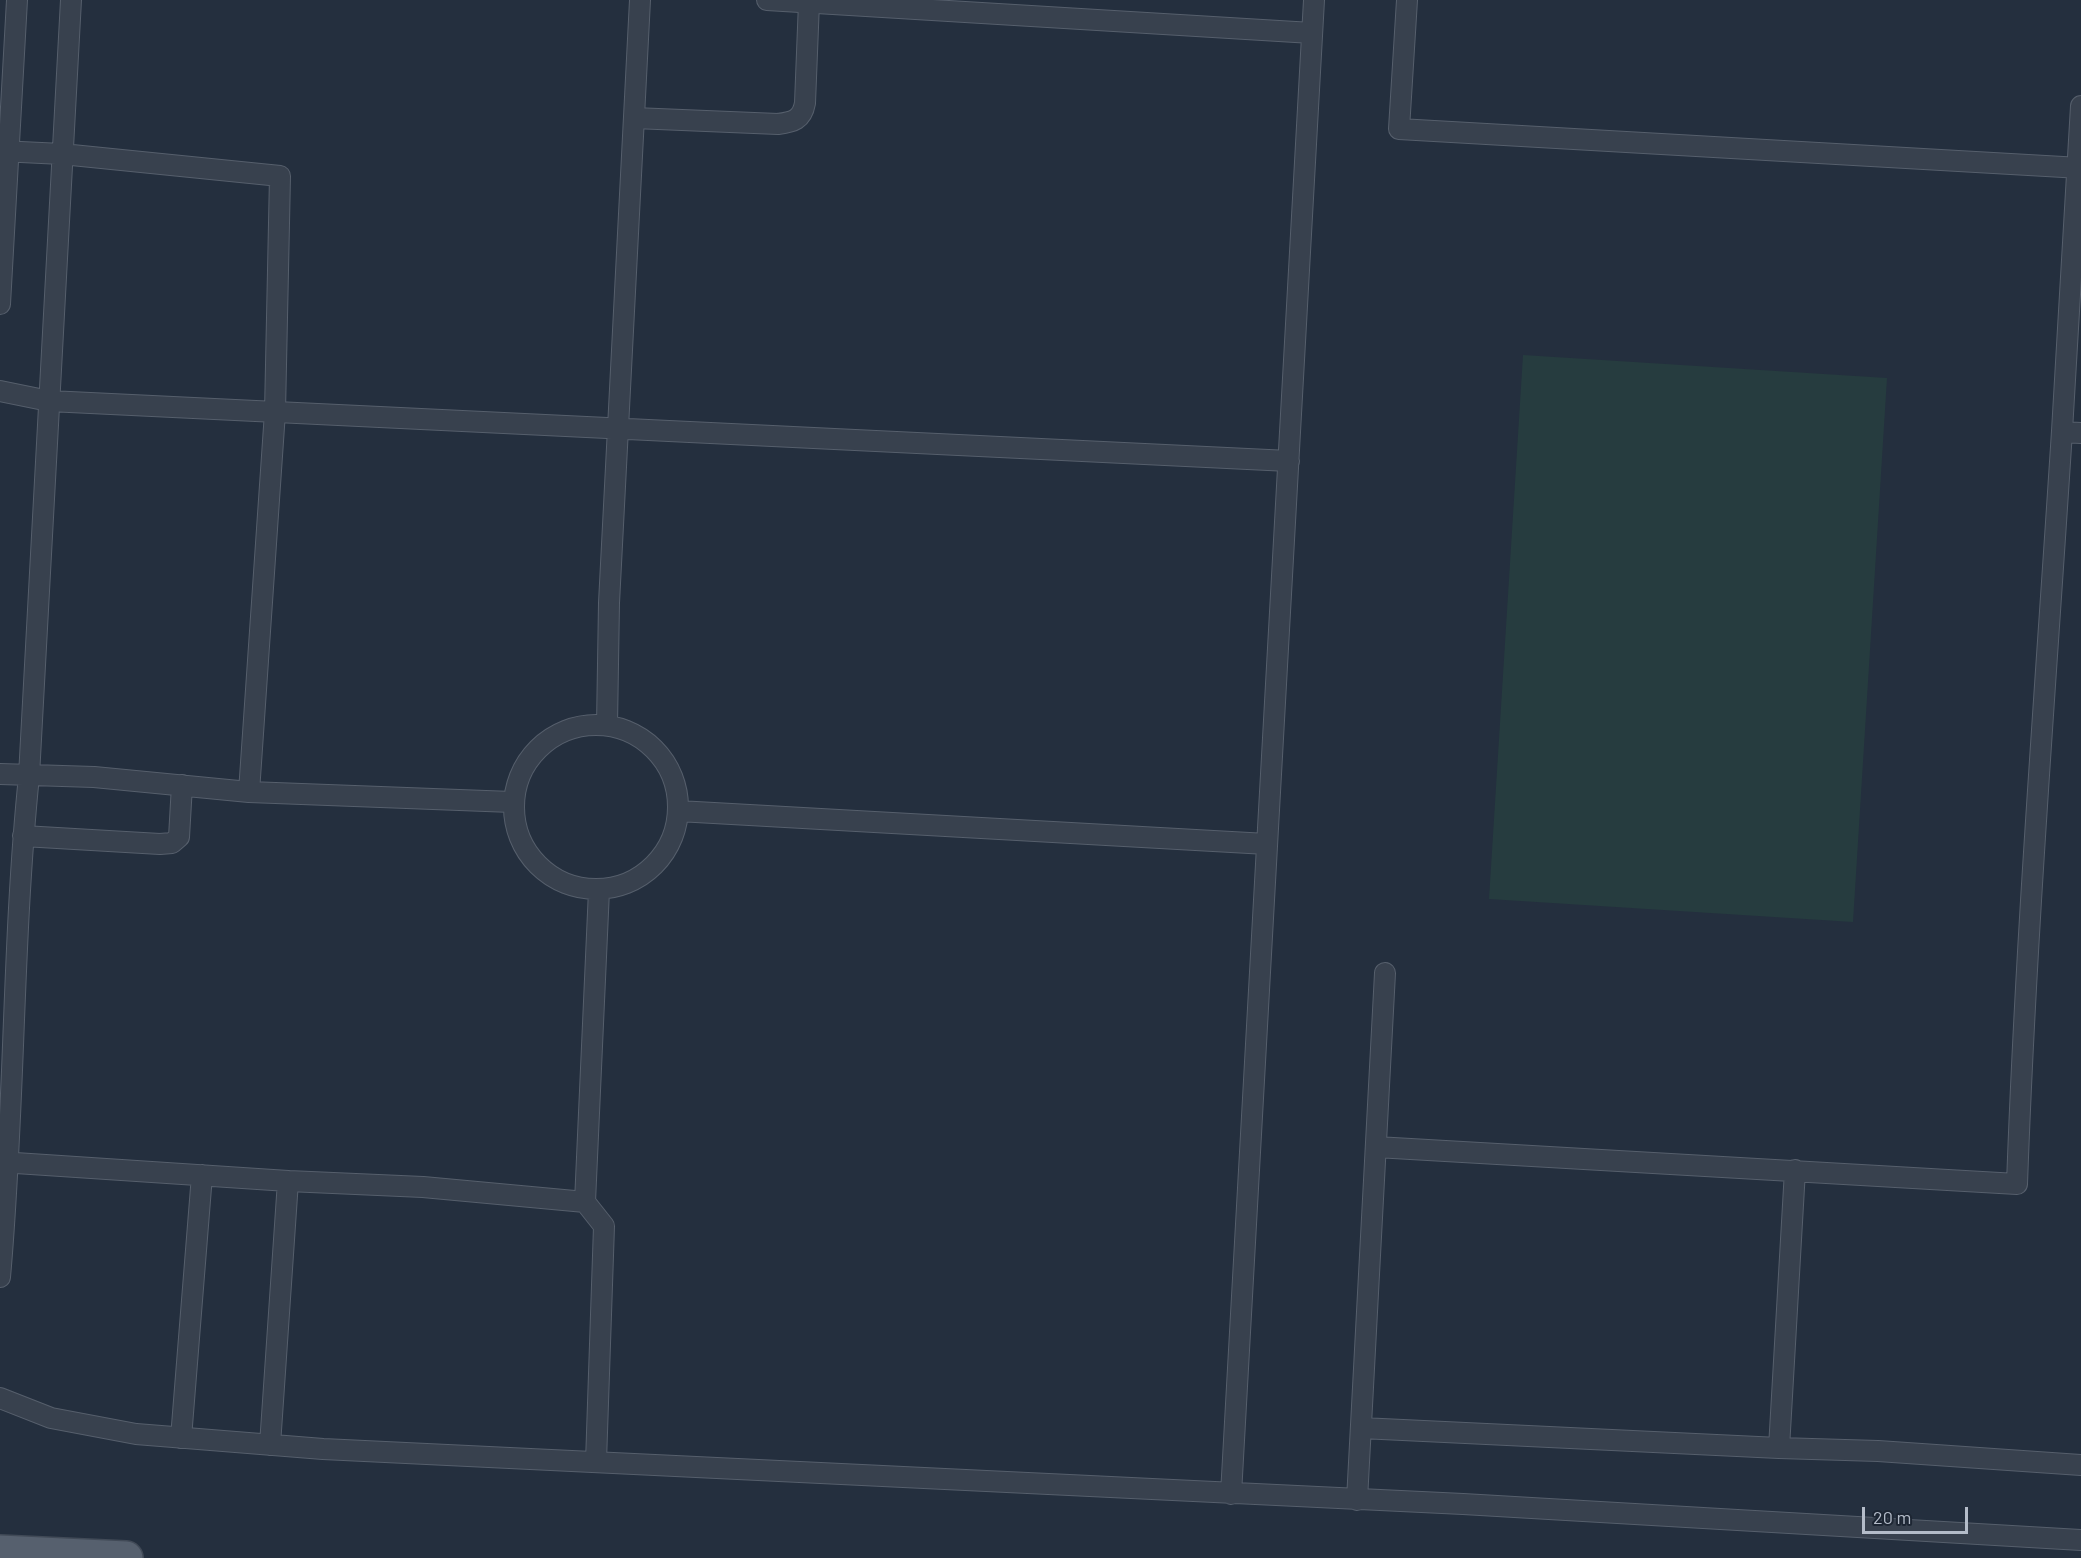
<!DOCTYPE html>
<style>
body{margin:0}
#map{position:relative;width:2081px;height:1558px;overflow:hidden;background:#242f3e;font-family:Barlow,sans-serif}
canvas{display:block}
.scale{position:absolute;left:1862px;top:1507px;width:106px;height:27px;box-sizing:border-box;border:3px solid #b4bcc9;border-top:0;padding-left:8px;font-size:18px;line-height:21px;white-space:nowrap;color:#b4bcc9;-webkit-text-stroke:4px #1d2633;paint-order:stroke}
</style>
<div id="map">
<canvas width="2081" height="1558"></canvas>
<div class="scale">20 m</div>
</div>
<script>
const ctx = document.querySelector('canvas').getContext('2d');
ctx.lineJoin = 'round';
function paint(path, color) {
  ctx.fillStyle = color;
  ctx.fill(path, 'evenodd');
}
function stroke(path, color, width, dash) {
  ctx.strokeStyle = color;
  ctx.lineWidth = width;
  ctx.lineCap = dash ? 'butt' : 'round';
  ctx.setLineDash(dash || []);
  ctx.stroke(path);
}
paint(new Path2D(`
 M 1523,355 L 1887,378 L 1853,922 L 1489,899 Z`), '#263c3f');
const lane = new Path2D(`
 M 767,0 L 1312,33
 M 1407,0 L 1399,129 L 2081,168
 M 634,118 L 778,124 C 793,122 802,120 805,103 L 809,2
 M 0,151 L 62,154 L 280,176 L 275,412 L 249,792
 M 0,304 L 17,0
 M 0,391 L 49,401 L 1289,461
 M 2062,432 L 2081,433
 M 607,725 L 609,603 L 640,0
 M514 807a82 82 0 1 1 164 0a82 82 0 1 1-164 0Z
 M 0,774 L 94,777 L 249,792 L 512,802
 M 678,811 L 1267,844
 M 23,836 L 160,844 L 172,843 L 179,837 L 182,785
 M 1376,1147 L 2017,1184 C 2026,932 2046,682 2062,431 C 2069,322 2075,214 2081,106
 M 0,1162 L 288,1181 L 423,1187 L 585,1202
 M 0,1277 C 15,1110 12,942 29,776 L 71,0
 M 0,1398 L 51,1418 L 136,1434 L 323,1449 L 1463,1504 L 2081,1540
 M 1361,1428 L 1779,1448 L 1795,1170
 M 181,1438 L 202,1175
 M 270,1445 L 288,1181
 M 1779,1448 L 1878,1451 L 2081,1465
 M 596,1462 L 604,1226 L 585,1202 L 599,890
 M 1231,1494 L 1314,0
 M 1357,1500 L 1385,973`);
const primary = new Path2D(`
 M 0,1552 L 126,1558`);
stroke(lane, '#565f6c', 22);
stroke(primary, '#414a57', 36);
stroke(lane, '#38414e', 20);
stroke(primary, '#56606e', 33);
</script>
